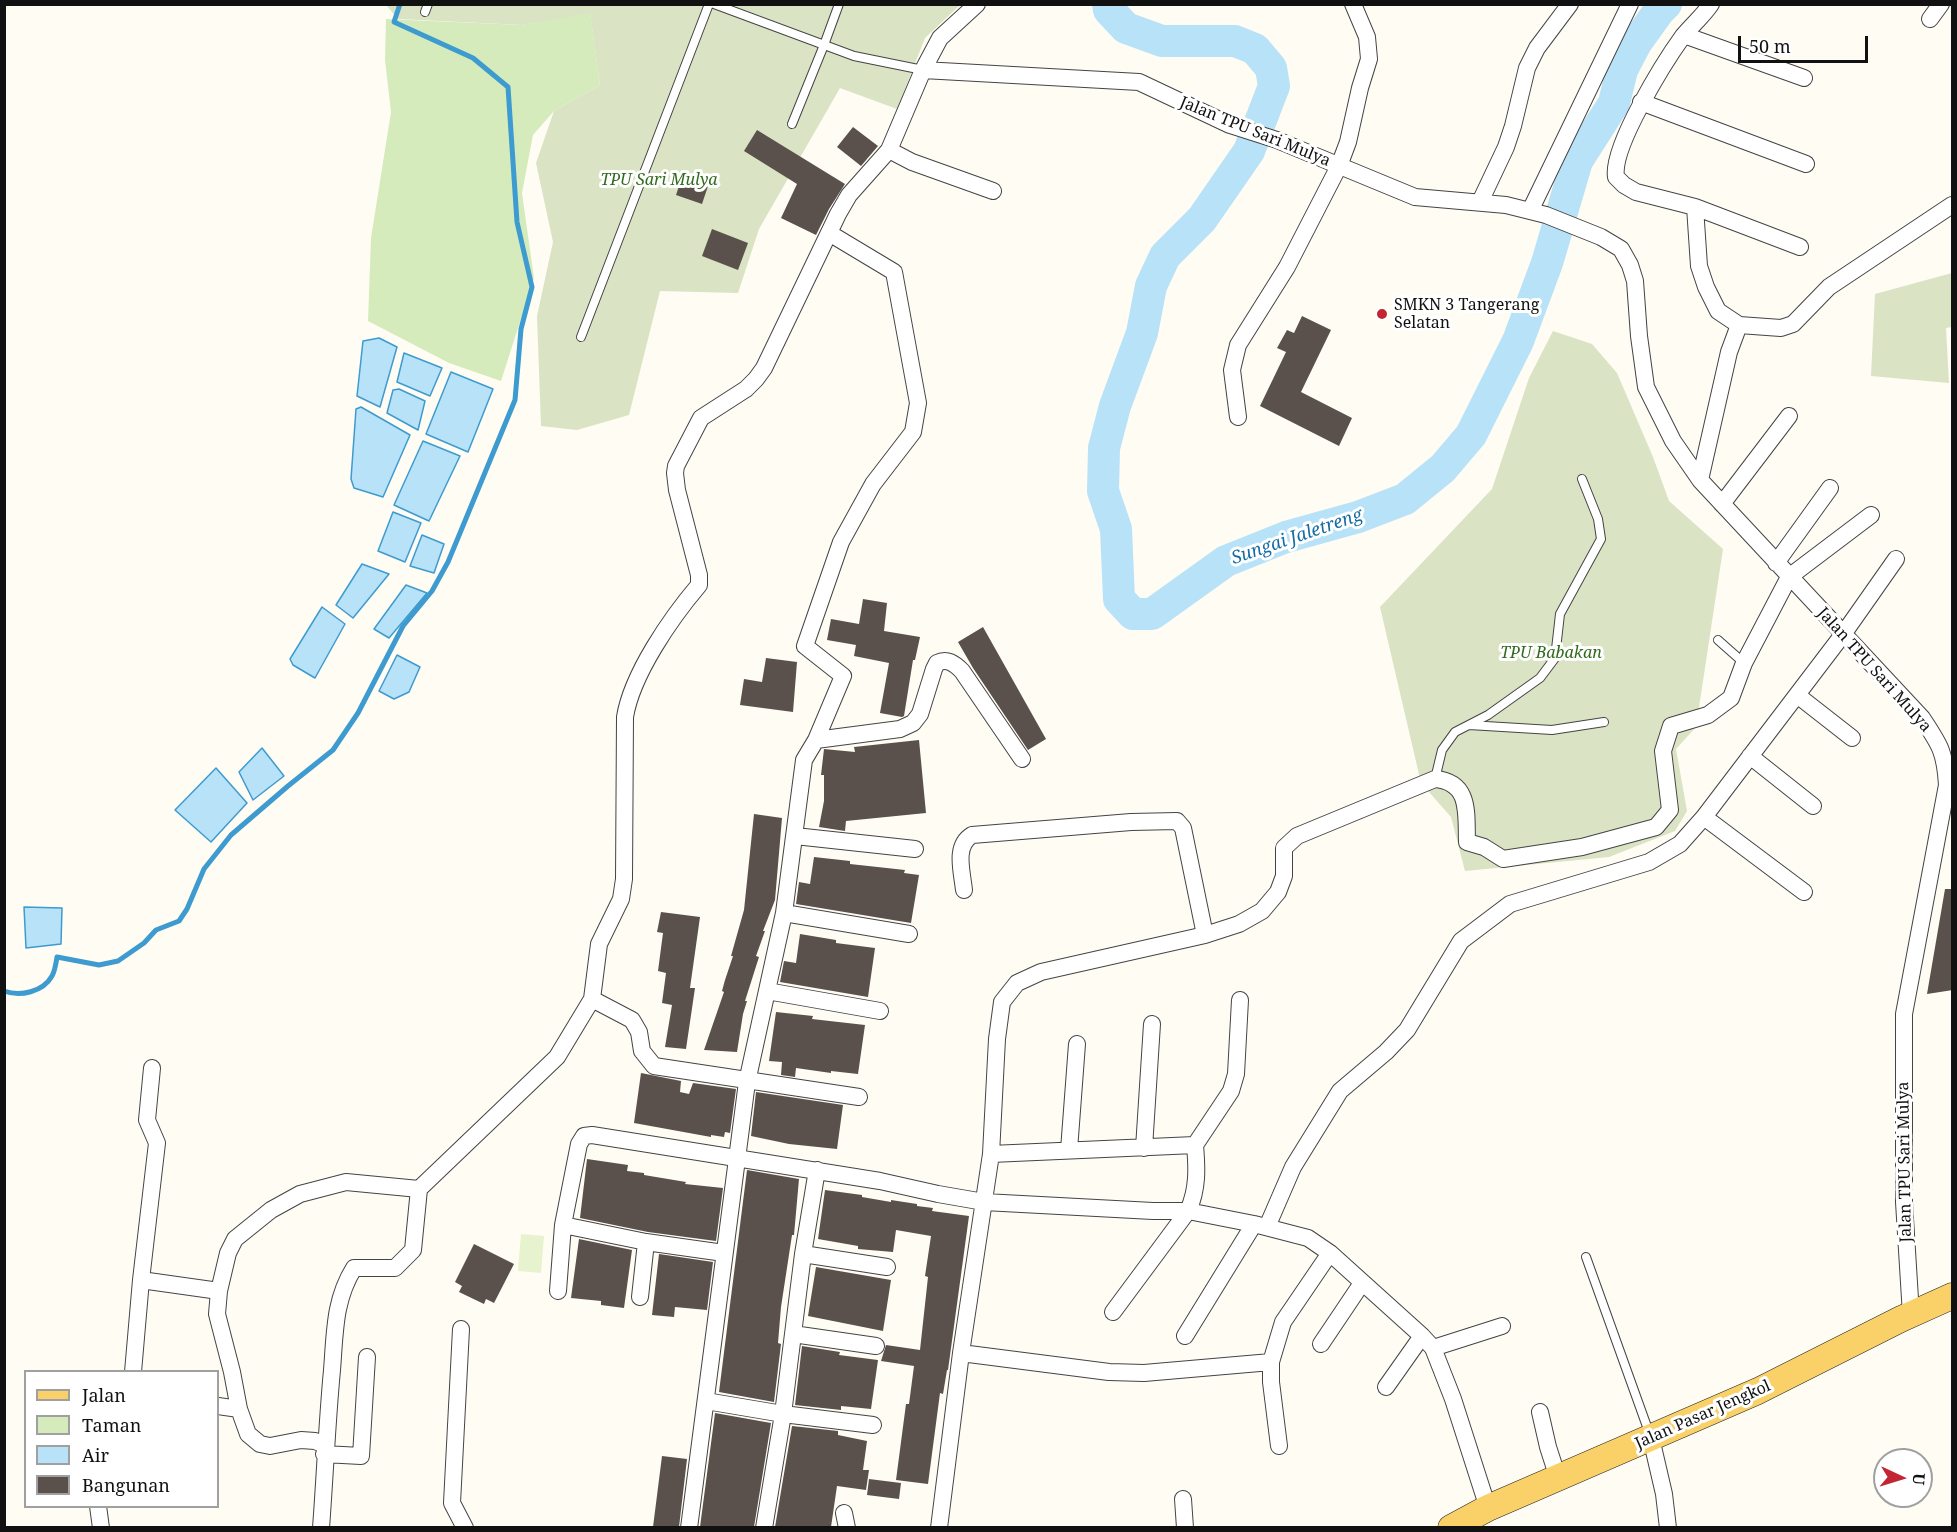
<!DOCTYPE html>
<style>
body{margin:0}
#map{position:relative;width:1957px;height:1532px;overflow:hidden;background:#fffcf4;font-family:"Noto Serif",serif}
canvas{display:block}
.frame{position:absolute;inset:0;border:6px solid #111;pointer-events:none}
.legend{position:absolute;left:24px;top:1370px;width:195px;height:138px;box-sizing:border-box;background:#fff;border:2px solid #a0a0a0;margin:0;padding:8px 10px;list-style:none;font-size:18px;color:#111}
.legend li{display:flex;align-items:center;gap:12px;height:30px}
.legend b{width:30px;border:2px solid #a0a0a0}
.north{position:absolute;left:1873px;top:1448px;width:60px;height:60px;box-sizing:border-box;background:#fff;border:2px solid #a0a0a0;border-radius:50%;rotate:94deg;font-size:16px;font-weight:700;line-height:24px;text-align:center;color:#111}
.north::after{content:'';display:block;margin:auto;width:21px;height:27px;background:#c42533;clip-path:polygon(50% 0,100% 100%,50% 72%,0 100%)}
.scale{position:absolute;left:1738px;top:36px;width:130px;height:27px;box-sizing:border-box;border:3px solid #111;border-top:0;padding-left:8px;font-size:18px;line-height:21px;white-space:nowrap;color:#111;-webkit-text-stroke:4px #fff;paint-order:stroke}
</style>
<div id="map">
<canvas width="1957" height="1532"></canvas>
<div class="frame"></div>
<ul class="legend">
<li><b style="height:8px;background:#fad169"></b>Jalan</li>
<li><b style="height:16px;background:#d6ebbc"></b>Taman</li>
<li><b style="height:16px;background:#b8e2f7"></b>Air</li>
<li><b style="height:16px;background:#5a514c"></b>Bangunan</li>
</ul>
<div class="north">U</div>
<div class="scale">50 m</div>
</div>
<script>
const ctx = document.querySelector('canvas').getContext('2d');
ctx.lineJoin = 'round';
function paint(path, color) {
  ctx.fillStyle = color;
  ctx.fill(path, 'evenodd');
}
function stroke(path, color, width, dash) {
  ctx.strokeStyle = color;
  ctx.lineWidth = width;
  ctx.lineCap = dash ? 'butt' : 'round';
  ctx.setLineDash(dash || []);
  ctx.stroke(path);
}
function drawText(font, color, halo, rows, align = 'center') {
  ctx.font = font + ' "Noto Serif",serif';
  ctx.lineWidth = 6;
  ctx.setLineDash([]);
  ctx.textBaseline = 'middle';
  ctx.strokeStyle = halo;
  ctx.fillStyle = color;
  for (const [text, x, y, turn = 0] of rows) {
    ctx.save();
    ctx.translate(x, y);
    ctx.rotate((+turn || 0) * Math.PI / 180);
    ctx.textAlign = isNaN(turn) ? turn : align;
    if (halo) ctx.strokeText(text, 0, 0);
    ctx.fillText(text, 0, 0);
    ctx.restore();
  }
}
paint(new Path2D(`
 M 590,12 L 600,85 L 554,111 L 533,135 L 522,193 L 534,278 L 501,381 L 449,363 L 368,321 L 371,238 L 391,112 L 385,60 L 386,19 L 522,25 Z`), '#d6ebbc');
paint(new Path2D(`
 M 386,5 L 960,5 L 925,38 L 897,109 L 840,88 L 759,229 L 738,293 L 660,291 L 629,415 L 577,430 L 541,426 L 537,316 L 553,242 L 536,163 L 554,111 L 600,85 L 590,13 L 522,25 L 398,19 Z
 M 1952,273 L 1952,327 L 1946,328 L 1949,383 L 1871,376 L 1875,294 Z
 M 1553,331 L 1592,344 L 1617,373 L 1653,457 L 1669,501 L 1723,549 L 1696,727 L 1676,749 L 1687,811 L 1675,831 L 1609,857 L 1465,871 L 1451,817 L 1421,783 L 1380,607 L 1492,489 L 1529,378 Z`), '#dae3c3');
paint(new Path2D(`
 M 521,1234 L 544,1236 L 541,1273 L 518,1271 Z`), '#e7f2ce');
const water = new Path2D(`
 M 379,338 L 397,347 L 380,407 L 357,396 L 363,341 Z
 M 404,353 L 442,368 L 430,396 L 397,382 Z
 M 451,372 L 493,389 L 468,452 L 426,434 Z
 M 399,389 L 425,401 L 418,430 L 387,413 L 393,390 Z
 M 361,407 L 410,435 L 383,497 L 354,488 L 351,479 L 356,409 Z
 M 423,441 L 460,456 L 429,521 L 394,505 Z
 M 393,512 L 421,523 L 405,562 L 378,551 Z
 M 422,535 L 444,544 L 434,573 L 410,566 Z
 M 362,564 L 389,574 L 353,618 L 336,605 Z
 M 406,585 L 427,593 L 389,638 L 374,629 Z
 M 322,607 L 345,624 L 315,678 L 293,665 L 290,659 Z
 M 397,655 L 420,667 L 409,692 L 394,699 L 379,691 Z
 M 262,748 L 284,776 L 253,800 L 239,772 Z
 M 216,768 L 247,803 L 211,842 L 175,810 Z
 M 24,907 L 62,908 L 61,944 L 26,948 Z`);
paint(water, '#b8e2f7');
stroke(water, '#3d9bd0', 1.5);
stroke(new Path2D(`
 M 4,991 C 20,997 43,992 52,976 C 55,971 56,963 57,957 L 99,965 L 118,961 L 144,943 L 156,930 L 179,921 L 187,909 L 204,869 L 231,835 L 288,786 L 333,750 L 358,713 L 403,626 L 432,591 L 448,562 L 515,400 L 521,329 L 532,287 L 517,222 L 508,87 L 473,58 L 394,22 L 400,4`), '#3d9bd0', 5);
stroke(new Path2D(`
 M 1108,4 L 1109,10 L 1126,28 L 1162,41 L 1235,41 L 1255,49 L 1271,68 L 1274,86 L 1249,151 L 1202,219 L 1165,256 L 1151,286 L 1142,333 L 1115,406 L 1104,448 L 1103,491 L 1116,529 L 1119,599 L 1133,614 L 1152,614 L 1226,561 L 1286,537 L 1358,517 L 1405,499 L 1443,468 L 1471,435 L 1518,341 L 1547,263 L 1577,161 L 1614,103 L 1622,70 L 1636,43 L 1659,11 L 1666,4`), '#b8e2f7', 32);
paint(new Path2D(`
 M 853,127 L 878,146 L 861,166 L 837,147 Z
 M 757,130 L 845,184 L 829,209 L 816,235 L 781,218 L 797,184 L 744,151 Z
 M 682,177 L 708,186 L 702,204 L 676,195 Z
 M 712,229 L 748,243 L 738,270 L 702,256 Z
 M 1302,316 L 1331,330 L 1301,392 L 1352,418 L 1339,446 L 1260,406 L 1286,352 L 1277,348 L 1287,330 L 1294,333 Z
 M 863,599 L 887,603 L 884,631 L 920,637 L 915,660 L 913,660 L 904,716 L 902,717 L 880,713 L 889,663 L 854,656 L 856,645 L 827,640 L 831,619 L 859,624 Z
 M 983,627 L 1046,739 L 1028,750 L 973,668 L 958,642 Z
 M 766,658 L 797,662 L 793,712 L 740,705 L 744,679 L 762,682 Z
 M 919,740 L 926,813 L 846,821 L 845,831 L 819,827 L 824,801 L 824,775 L 821,775 L 824,749 L 855,752 L 854,747 Z
 M 754,814 L 782,818 L 775,900 L 763,931 L 765,931 L 756,956 L 759,957 L 745,1001 L 747,1001 L 743,1014 L 737,1052 L 704,1050 L 724,992 L 722,991 L 725,980 L 733,956 L 731,956 L 744,910 Z
 M 814,857 L 850,861 L 850,864 L 905,870 L 904,873 L 919,875 L 911,923 L 796,904 L 799,882 L 810,884 Z
 M 1945,889 L 1953,889 L 1953,990 L 1927,994 Z
 M 661,912 L 700,917 L 690,988 L 695,988 L 686,1049 L 665,1047 L 672,1005 L 662,1003 L 666,973 L 658,971 L 663,933 L 657,932 Z
 M 800,934 L 836,940 L 836,943 L 875,948 L 868,997 L 780,982 L 784,961 L 796,963 Z
 M 776,1012 L 813,1016 L 812,1019 L 865,1025 L 858,1074 L 831,1071 L 831,1073 L 796,1068 L 795,1077 L 781,1075 L 782,1062 L 769,1061 Z
 M 641,1073 L 681,1081 L 680,1092 L 689,1094 L 693,1083 L 736,1089 L 730,1133 L 725,1132 L 724,1137 L 711,1135 L 711,1137 L 634,1123 Z
 M 756,1092 L 843,1105 L 837,1149 L 789,1144 L 751,1136 Z
 M 587,1159 L 628,1165 L 627,1171 L 644,1173 L 644,1175 L 686,1182 L 685,1184 L 723,1188 L 716,1241 L 648,1232 L 580,1218 Z
 M 747,1170 L 799,1179 L 794,1235 L 792,1235 L 781,1307 L 778,1343 L 781,1344 L 774,1402 L 719,1392 Z
 M 825,1190 L 862,1195 L 862,1197 L 891,1202 L 891,1200 L 917,1204 L 917,1206 L 933,1208 L 932,1211 L 969,1216 L 948,1370 L 947,1370 L 943,1394 L 940,1393 L 928,1484 L 896,1480 L 906,1404 L 909,1404 L 914,1366 L 881,1361 L 886,1345 L 920,1350 L 928,1277 L 925,1276 L 931,1236 L 896,1230 L 893,1252 L 858,1249 L 858,1246 L 818,1239 Z
 M 579,1239 L 632,1250 L 624,1308 L 601,1305 L 601,1301 L 571,1298 Z
 M 474,1244 L 514,1264 L 494,1303 L 486,1299 L 484,1304 L 459,1292 L 462,1286 L 455,1282 Z
 M 659,1254 L 713,1262 L 707,1310 L 675,1307 L 674,1317 L 652,1315 Z
 M 816,1267 L 891,1280 L 883,1331 L 808,1316 Z
 M 802,1346 L 840,1352 L 839,1355 L 878,1360 L 871,1409 L 841,1406 L 841,1410 L 795,1405 Z
 M 715,1413 L 771,1423 L 754,1527 L 700,1527 Z
 M 792,1426 L 838,1431 L 838,1435 L 867,1441 L 863,1470 L 869,1470 L 866,1490 L 837,1486 L 831,1527 L 775,1527 Z
 M 662,1456 L 687,1459 L 679,1527 L 653,1527 Z
 M 869,1479 L 901,1483 L 899,1499 L 867,1495 Z`), '#5a514c');
const lane = new Path2D(`
 M 714,4 L 854,56 L 923,70
 M 425,12 L 428,4
 M 792,124 L 824,45 L 839,4
 M 581,337 L 709,4
 M 1718,640 L 1744,663
 M 1469,725 L 1552,730 L 1604,722
 M 1435,779 L 1442,750 L 1455,732 L 1488,715 L 1540,678 L 1555,658 L 1560,614 L 1601,539 L 1598,519 L 1582,479
 M 1586,1257 L 1650,1435`);
const street = new Path2D(`
 M 1711,4 C 1703,16 1692,25 1683,36 C 1665,61 1611,147 1616,177 L 1624,185 L 1636,192 L 1695,207 L 1800,247
 M 1930,19 L 1941,4
 M 1684,35 L 1804,78
 M 923,70 L 1139,82 L 1230,125 L 1277,140 L 1415,197 L 1506,205 L 1546,215 L 1601,237 L 1621,249 L 1630,265 L 1635,281 L 1639,336 L 1646,387 L 1673,441 L 1700,480 L 1922,718 C 1940,745 1945,752 1947,785 L 1904,1014 L 1904,1202 L 1911,1315
 M 1641,102 L 1806,164
 M 889,150 L 912,162 L 993,191
 M 1480,202 L 1506,147 L 1513,126 L 1527,68 L 1537,48 L 1570,4
 M 1695,207 L 1699,266 L 1706,287 L 1718,311 L 1739,325 L 1781,328 L 1793,324 L 1829,287 L 1952,205
 M 1530,211 L 1630,4
 M 1238,417 L 1232,370 L 1238,345 L 1287,267 L 1339,166 L 1348,142 L 1360,88 L 1369,59 L 1367,37 L 1353,4
 M 1700,480 L 1729,352 L 1739,325
 M 1722,504 L 1789,416
 M 1776,563 L 1830,488
 M 1797,695 L 1852,738
 M 816,740 L 900,729 L 913,723 L 920,714 L 934,669 L 937,663 C 947,658 954,663 962,671 L 1022,759
 M 1750,756 L 1813,806
 M 1704,817 L 1804,892
 M 795,836 L 915,849
 M 964,890 C 962,871 954,846 972,835 L 1131,822 L 1177,821 L 1183,828 L 1205,935
 M 784,913 L 909,934
 M 767,991 L 880,1011
 M 592,999 L 632,1020 L 639,1032 L 642,1051 L 654,1066 L 859,1097
 M 1144,1148 L 1152,1024
 M 1069,1150 L 1077,1044
 M 991,1154 L 1195,1145 L 1231,1091 L 1236,1074 L 1240,1000
 M 563,1225 L 646,1242 L 724,1253
 M 1267,1227 L 1293,1167 L 1340,1091 L 1386,1052 L 1407,1030 L 1461,941 L 1510,904 L 1649,862 L 1680,844 L 1704,817 L 1844,633 L 1896,559
 M 803,1254 L 887,1267
 M 141,1280 L 219,1291
 M 558,1291 L 563,1225 L 579,1144 L 584,1136 L 592,1135 L 880,1181 L 938,1194 L 984,1202 L 1153,1211 L 1188,1211 L 1254,1224 L 1308,1238 L 1330,1253 L 1422,1336 L 1433,1348 L 1453,1399 L 1488,1508
 M 640,1297 L 646,1242
 M 1113,1312 L 1188,1211 C 1198,1189 1197,1168 1195,1145
 M 461,1329 L 452,1503 L 465,1528
 M 793,1334 L 876,1346
 M 1185,1336 L 1254,1224
 M 1321,1344 L 1362,1283
 M 1433,1348 L 1502,1326
 M 961,1353 L 1109,1372 L 1144,1373 L 1271,1362 L 1283,1322 L 1330,1253
 M 1271,1362 L 1271,1382 L 1279,1446
 M 133,1372 L 141,1280 L 157,1143 L 147,1120 L 152,1068
 M 1386,1387 L 1422,1336
 M 706,1401 L 783,1414 L 873,1425
 M 218,1406 L 239,1409
 M 1540,1412 L 1548,1447 L 1558,1478
 M 1651,1438 L 1664,1494 L 1668,1528
 M 325,1445 L 315,1441 L 301,1440 L 270,1446 L 260,1444 L 248,1434 L 239,1409 L 232,1372 L 217,1314 L 219,1291 L 228,1253 L 235,1239 L 271,1210 L 300,1194 L 346,1182 L 419,1189
 M 324,1454 L 361,1456 L 367,1357
 M 1183,1499 L 1185,1528
 M 98,1506 L 101,1528
 M 844,1513 L 847,1528
 M 321,1528 C 325,1475 327,1423 332,1370 C 335,1333 334,1300 354,1268 L 395,1268 L 413,1250 L 419,1189 L 557,1057 L 592,999 L 599,944 L 621,899 L 624,879 L 625,717 C 632,674 671,618 699,585 L 699,575 L 677,490 L 675,473 L 676,466 L 701,418 L 746,389 L 756,379 L 764,368 L 838,214 L 849,195 L 889,150 L 923,70 L 940,38 L 977,4
 M 689,1528 L 747,1082 L 784,913 L 804,760 L 816,740 L 843,676 L 805,646 L 841,542 L 873,484 L 913,432 L 918,403 L 894,272 L 829,233
 M 764,1528 L 783,1414 L 803,1254 L 817,1170
 M 939,1528 L 961,1353 L 991,1154 L 997,1039 L 1002,1002 L 1017,983 L 1041,972 L 1205,935 L 1239,924 L 1262,911 L 1278,892 L 1284,876 L 1284,848 L 1297,836 L 1435,779 C 1471,782 1466,814 1467,842 L 1484,847 L 1503,859 L 1582,847 L 1656,827 L 1670,810 L 1663,751 L 1671,726 L 1708,715 L 1731,698 L 1744,663 L 1789,577 L 1871,515`);
const primary = new Path2D(`
 M 1451,1528 L 1488,1508 L 1758,1391 L 1901,1319 L 1952,1296`);
stroke(lane, '#444', 10);
stroke(street, '#444', 18);
stroke(primary, '#222', 27);
stroke(lane, '#fff', 8);
stroke(street, '#fff', 16);
stroke(primary, '#fad169', 26);
for (const [x, y, r, color] of [
 [1382,314,6,"#c42533"]
]) {
  const dot = new Path2D();
  dot.arc(x, y, r, 0, 2 * Math.PI);
  ctx.fillStyle = color;
  ctx.fill(dot);
  stroke(dot, '#fff', 2);
}
drawText('16px', '#111', '#fff', [
 ["Jalan TPU Sari Mulya",1255,132,22],
 ["Jalan TPU Sari Mulya",1874,670,48],
 ["Jalan TPU Sari Mulya",1905,1162,-91],
 ["Jalan Pasar Jengkol",1703,1415,-24]
]);
drawText('italic 16px', '#316b1e', '#fff', [
 ["TPU Sari Mulya",659,180],
 ["TPU Babakan",1551,653]
]);
drawText('16px', '#111', '#fff', [
 ["SMKN 3 Tangerang",1394,305],
 ["Selatan",1394,323]
], 'left');
drawText('italic 18px', '#166da6', '#fff', [
 ["Sungai Jaletreng",1297,537,-19]
]);
</script>
